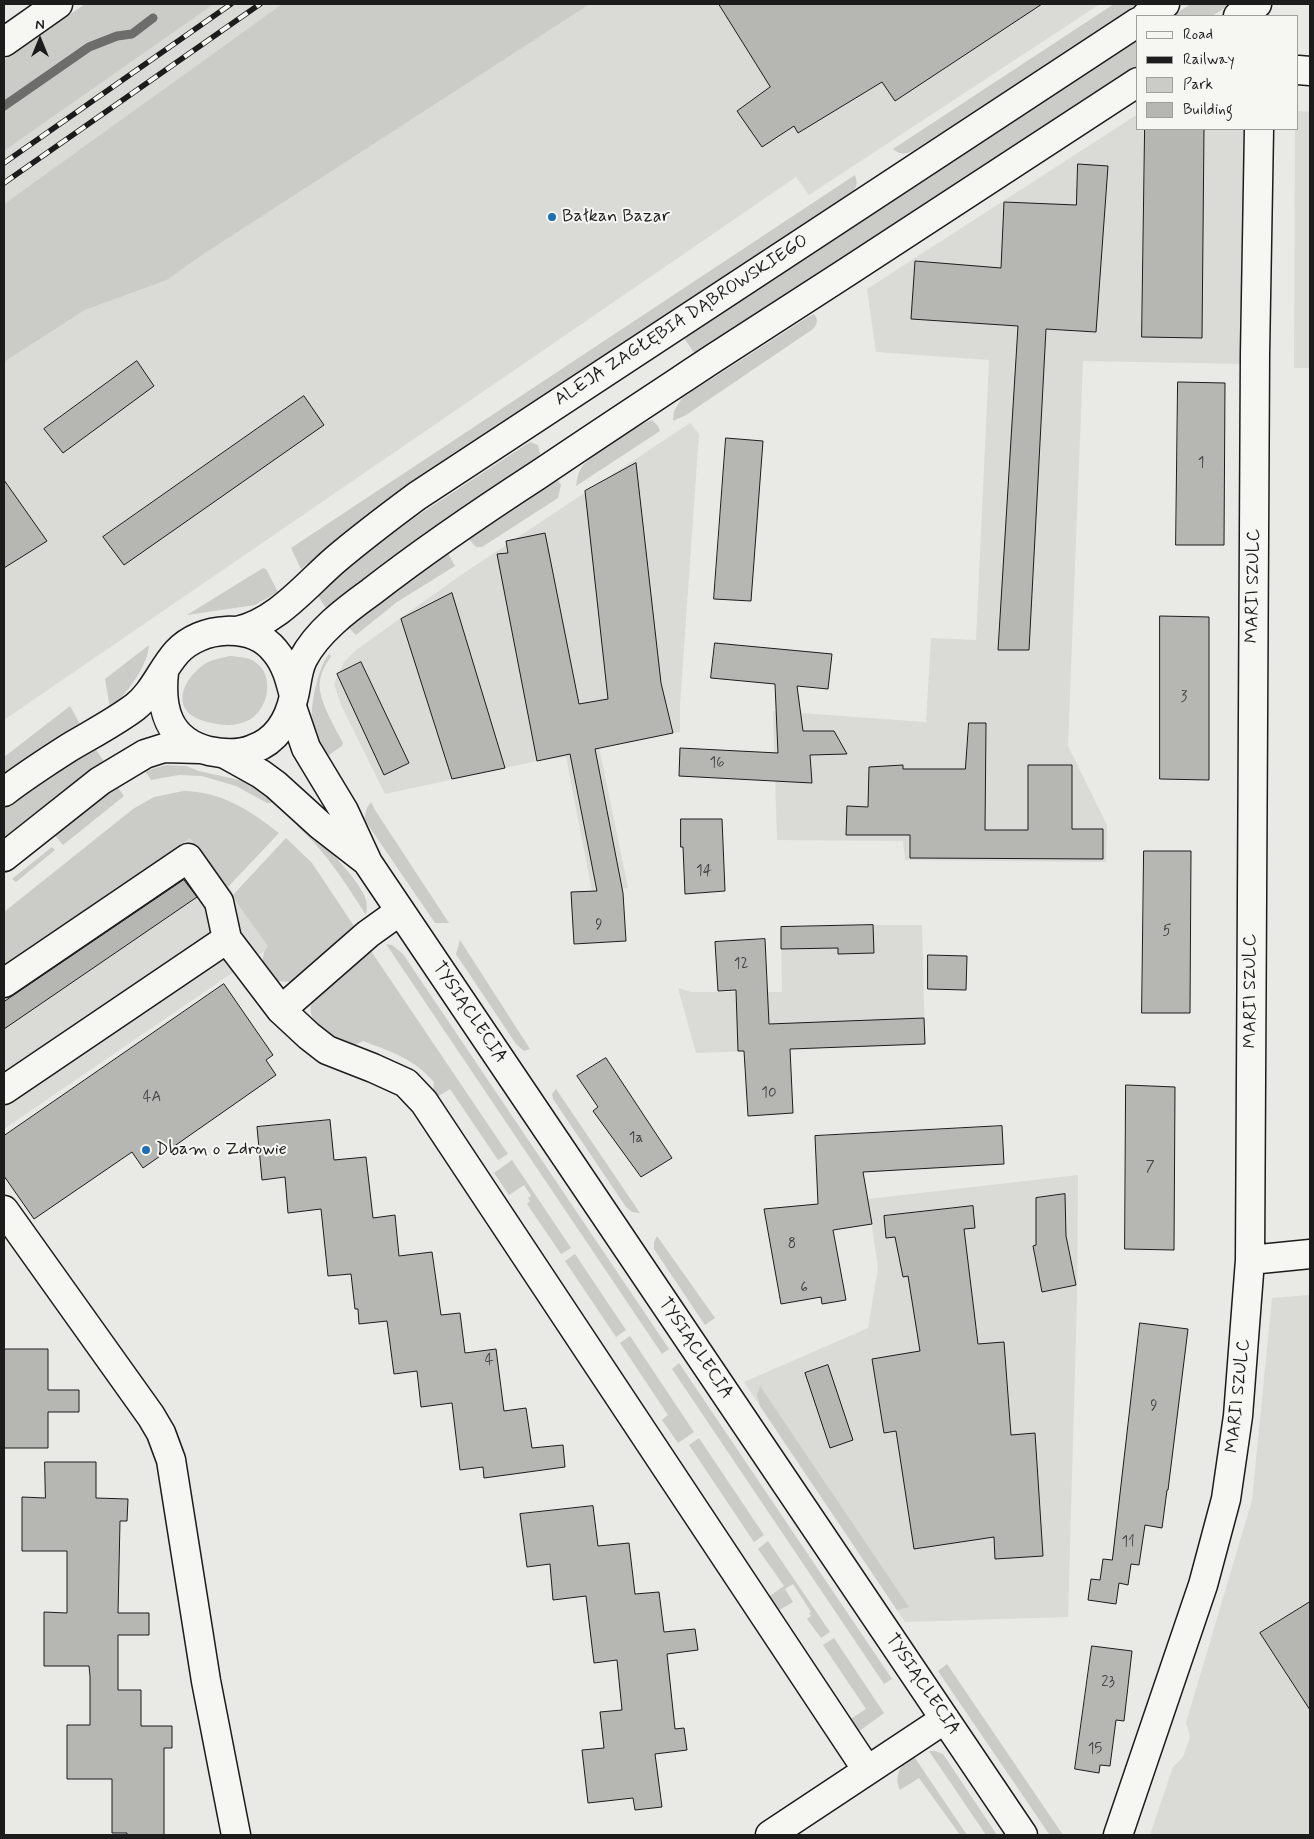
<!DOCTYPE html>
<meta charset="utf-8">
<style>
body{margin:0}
#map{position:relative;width:1314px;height:1839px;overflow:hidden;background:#e9e9e5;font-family:Mynerve,sans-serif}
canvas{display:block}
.frame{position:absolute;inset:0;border:5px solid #1c1c1c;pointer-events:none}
.legend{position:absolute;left:1136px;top:15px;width:162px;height:115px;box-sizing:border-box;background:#f6f6f2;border:1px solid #9f9f9c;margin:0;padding:6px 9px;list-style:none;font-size:15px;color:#1c1c1c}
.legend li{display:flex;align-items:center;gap:10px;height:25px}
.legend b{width:25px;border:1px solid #9f9f9c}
.north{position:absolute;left:15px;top:15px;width:50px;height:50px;-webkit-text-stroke:4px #f6f6f2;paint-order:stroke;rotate:0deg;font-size:14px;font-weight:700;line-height:20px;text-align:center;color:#1c1c1c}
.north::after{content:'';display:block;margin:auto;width:18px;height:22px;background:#1c1c1c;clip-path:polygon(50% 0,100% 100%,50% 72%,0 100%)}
</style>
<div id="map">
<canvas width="1314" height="1839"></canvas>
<div class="frame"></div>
<ul class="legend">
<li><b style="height:6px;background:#f6f6f2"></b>Road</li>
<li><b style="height:6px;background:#1c1c1c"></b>Railway</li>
<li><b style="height:14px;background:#cbcbc7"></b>Park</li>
<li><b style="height:14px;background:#b6b6b3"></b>Building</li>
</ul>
<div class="north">N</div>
</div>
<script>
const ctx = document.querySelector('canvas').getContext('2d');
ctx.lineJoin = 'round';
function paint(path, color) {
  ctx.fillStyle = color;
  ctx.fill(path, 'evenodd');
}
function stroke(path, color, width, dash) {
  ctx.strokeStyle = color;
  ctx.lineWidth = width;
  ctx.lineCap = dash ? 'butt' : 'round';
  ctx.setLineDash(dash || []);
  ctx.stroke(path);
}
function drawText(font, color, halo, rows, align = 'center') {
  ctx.font = font + ' Mynerve,sans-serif';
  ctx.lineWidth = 4;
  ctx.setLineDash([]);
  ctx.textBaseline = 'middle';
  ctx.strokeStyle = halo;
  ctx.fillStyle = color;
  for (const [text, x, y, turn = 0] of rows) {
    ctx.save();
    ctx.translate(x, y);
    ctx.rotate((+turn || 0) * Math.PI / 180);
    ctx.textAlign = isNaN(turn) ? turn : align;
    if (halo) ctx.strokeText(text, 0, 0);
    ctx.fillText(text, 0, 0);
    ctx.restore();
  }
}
paint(new Path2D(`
 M 214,4 L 282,4 L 4,204 L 4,151 Z
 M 590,4 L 1100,4 L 809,195 L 796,177 L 4,720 L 4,362 L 85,310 L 167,280 L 199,257 Z
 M 1298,111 L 1310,112 L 1310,368 L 1294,368 L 1295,129 L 1298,129 Z
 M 1138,114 L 1138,129 L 1244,129 L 1241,364 L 1083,361 L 1068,746 L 1107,825 L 1106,862 L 905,860 L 903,841 L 777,840 L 773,711 L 926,722 L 931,638 L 976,640 L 989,360 L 876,352 L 867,289 Z
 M 690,423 L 699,434 L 680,705 L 680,732 L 599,747 L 628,888 L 592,891 L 566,757 L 537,761 L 385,794 L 342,707 L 334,684 L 344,662 L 356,650 L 458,577 Z
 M 187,826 L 270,947 L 4,1129 L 4,953 Z
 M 873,925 L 922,925 L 925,1044 L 696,1053 L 678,988 L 691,992 L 782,992 L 781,927 Z
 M 1078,1175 L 1077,1300 L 1068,1617 L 905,1622 L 744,1382 L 868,1328 L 878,1268 L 868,1199 Z
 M 1310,1295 L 1310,1835 L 1150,1835 L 1173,1767 L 1183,1757 L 1190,1737 L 1186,1723 L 1252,1500 L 1272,1298 Z`), '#dadad6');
paint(new Path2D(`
 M 85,4 L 214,4 L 4,151 L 4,60 Z
 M 282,4 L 590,4 L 199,257 L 167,280 L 85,310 L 4,362 L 4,204 Z
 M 1114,4 L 1138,4 L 916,149 C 908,154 901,156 893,149 Z
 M 1191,4 L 1231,4 L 1212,16 L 1172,16 Z
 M 1138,39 L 1138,65 L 695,354 L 684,338 Z
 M 855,175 C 857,182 858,185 853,191 L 424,473 L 367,514 L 301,569 L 291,548 Z
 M 814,314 C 819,320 817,324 813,329 L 686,415 L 673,421 L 674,411 L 682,398 L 808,317 Z
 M 652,420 L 658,426 L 660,431 L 576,486 C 577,480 578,473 581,468 C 588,457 640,423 652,420 Z
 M 530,442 L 538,445 L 540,454 L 538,457 C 465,505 393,552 326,608 L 318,596 L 365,554 L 417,516 Z
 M 558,480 L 561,485 L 558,498 L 482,547 L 476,547 L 469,539 Z
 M 448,553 L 455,566 L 397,602 L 356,635 L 349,628 L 421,571 Z
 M 263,568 L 266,569 L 278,592 L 255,605 L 187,615 Z
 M 149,645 C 148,666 126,695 110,708 L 105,679 Z
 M 329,654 L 331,656 C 326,664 321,672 320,681 C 317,699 335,727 343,743 L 342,746 L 323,759 C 319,749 313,737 312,726 C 310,707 317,669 329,654 Z
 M 230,656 C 238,657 249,657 255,662 C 275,675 269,709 249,720 C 234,728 216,725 201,720 C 168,708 185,675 208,662 C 214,659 222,658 230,656 Z
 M 70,706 L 80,724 L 28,757 L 4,775 L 4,757 Z
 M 95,748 L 104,762 L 4,839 L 4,808 L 53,773 Z
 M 166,765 L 186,766 L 199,771 L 248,782 L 278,799 L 274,803 L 267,803 L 236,786 L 202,776 L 179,775 L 151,780 L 145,771 Z
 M 117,786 L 124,796 L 63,845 L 54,834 Z
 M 183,791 C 221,791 251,811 279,833 L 227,888 L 190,838 L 4,966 L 4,912 L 133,809 L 154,797 Z
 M 371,802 L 375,810 L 449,923 L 435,923 L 364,819 L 367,808 Z
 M 301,821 C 317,838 360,879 366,900 C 367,905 367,910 366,915 C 345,883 326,851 297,826 Z
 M 286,838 L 312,863 L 356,929 L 292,982 L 275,981 L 262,964 L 264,952 L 268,946 L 232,896 Z
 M 52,847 L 55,850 L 16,882 L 12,879 Z
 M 460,940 L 530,1049 L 524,1051 L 516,1044 L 456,954 Z
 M 386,944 L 392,945 L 403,954 L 669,1349 L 662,1354 Z
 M 371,951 L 508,1154 L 498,1160 L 450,1089 L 432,1100 L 434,1082 C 413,1058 392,1052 363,1041 L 349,1048 C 332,1039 300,1020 314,998 Z
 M 556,1089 L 640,1213 L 632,1212 L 626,1207 L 553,1099 L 552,1094 Z
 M 512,1160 L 571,1248 L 561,1254 L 527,1204 L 530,1201 L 528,1198 L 531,1196 L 524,1185 L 509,1195 L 494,1173 Z
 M 657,1236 L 715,1318 L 705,1325 L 654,1249 L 654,1242 Z
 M 575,1254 L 626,1330 L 616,1337 L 565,1261 Z
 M 630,1336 L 694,1432 L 678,1443 L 662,1420 L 668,1415 L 620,1343 Z
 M 679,1363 L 892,1679 L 884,1684 L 672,1369 Z
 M 760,1386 L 909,1607 L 897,1610 L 760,1406 L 757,1395 Z
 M 699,1438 L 764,1535 L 754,1542 L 689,1445 Z
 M 768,1541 L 830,1632 L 821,1638 L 807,1619 L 811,1616 L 809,1613 L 811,1612 L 793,1584 L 785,1589 L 793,1602 L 776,1612 L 767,1598 L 784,1586 L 758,1549 Z
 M 834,1638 L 884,1713 L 858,1732 L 849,1720 L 866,1709 L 823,1645 Z
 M 947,1664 L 1063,1835 L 1049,1834 L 938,1671 Z
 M 929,1751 L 935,1751 L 943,1754 L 997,1835 L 986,1835 Z
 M 913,1755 L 967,1835 L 960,1835 L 919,1778 L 900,1790 C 893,1776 901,1764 913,1755 Z`), '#cbcbc7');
stroke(new Path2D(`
 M 4,106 L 89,47 L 117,36 L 132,34 L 153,18`), '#6d6d6c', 9);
const building = new Path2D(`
 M 719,4 L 1042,4 L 895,101 L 882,82 L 798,133 L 794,126 L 762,147 L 737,111 L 770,87 Z
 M 1145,129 L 1204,129 L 1202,338 L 1142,337 Z
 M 1078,164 L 1108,166 L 1096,332 L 1046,329 L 1029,650 L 998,650 L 1018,326 L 911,319 L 915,261 L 1001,268 L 1004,202 L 1076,205 Z
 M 137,361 L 154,386 L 63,453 L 44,429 Z
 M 1178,382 L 1225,383 L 1224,545 L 1176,545 Z
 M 304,396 L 324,425 L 124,565 L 103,537 Z
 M 726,438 L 763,441 L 751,601 L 714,599 Z
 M 636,463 L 661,683 L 673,733 L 595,749 L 623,893 L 626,941 L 574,944 L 571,892 L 597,891 L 570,754 L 537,761 L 497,554 L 508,553 L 506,541 L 545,533 L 579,704 L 608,699 L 585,491 Z
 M 4,480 L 47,541 L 4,568 Z
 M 452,593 L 505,768 L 452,779 L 401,619 Z
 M 1160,616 L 1209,617 L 1209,780 L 1160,779 Z
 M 715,643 L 832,654 L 828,689 L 797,686 L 803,731 L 834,731 L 847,754 L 810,755 L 812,783 L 679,776 L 680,748 L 778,753 L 775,684 L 711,678 Z
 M 361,662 L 409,763 L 384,775 L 337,674 Z
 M 969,723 L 986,723 L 985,830 L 1028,830 L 1028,765 L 1072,765 L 1072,829 L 1103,829 L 1103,859 L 910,858 L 910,835 L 846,835 L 847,806 L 868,807 L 869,767 L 903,765 L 903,769 L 965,769 Z
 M 681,819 L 722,819 L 725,891 L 685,894 L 683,847 L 681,847 Z
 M 1144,851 L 1191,851 L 1190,1013 L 1142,1013 Z
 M 184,880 L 197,897 L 4,1029 L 4,1002 Z
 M 873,925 L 874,953 L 838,954 L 838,948 L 781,949 L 781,927 Z
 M 765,939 L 769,1024 L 924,1018 L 925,1044 L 790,1049 L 793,1113 L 748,1116 L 744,1051 L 738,1051 L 736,990 L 718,991 L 715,942 Z
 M 928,955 L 967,956 L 966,990 L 928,989 Z
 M 224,984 L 273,1055 L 266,1060 L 276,1075 L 143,1168 L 132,1152 L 34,1219 L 4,1176 L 4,1136 Z
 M 606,1058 L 672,1158 L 641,1177 L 593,1111 L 598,1107 L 577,1076 Z
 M 1126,1085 L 1175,1087 L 1174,1250 L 1125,1249 Z
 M 330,1120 L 334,1160 L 366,1157 L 373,1218 L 395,1215 L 399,1256 L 432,1252 L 441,1315 L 460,1313 L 465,1353 L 496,1349 L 504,1411 L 526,1408 L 532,1448 L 563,1445 L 565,1467 L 484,1478 L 483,1467 L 460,1470 L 452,1403 L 421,1407 L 417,1371 L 394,1374 L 387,1321 L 359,1324 L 358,1309 L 355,1309 L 351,1274 L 328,1276 L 321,1209 L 288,1213 L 285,1177 L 262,1180 L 257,1127 Z
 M 1002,1126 L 1004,1164 L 863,1172 L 872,1224 L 833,1230 L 846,1300 L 822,1304 L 821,1297 L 781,1304 L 764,1209 L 818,1204 L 815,1136 Z
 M 1065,1194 L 1066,1236 L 1076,1285 L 1042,1292 L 1033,1246 L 1036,1245 L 1036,1198 Z
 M 973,1206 L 975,1228 L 964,1229 L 978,1344 L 1004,1342 L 1011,1435 L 1035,1433 L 1043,1556 L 995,1559 L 994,1537 L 914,1549 L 896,1431 L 884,1433 L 872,1359 L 920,1351 L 908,1276 L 903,1277 L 895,1237 L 886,1238 L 884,1216 Z
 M 1140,1323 L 1188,1329 L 1168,1490 L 1167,1490 L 1162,1528 L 1145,1525 L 1139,1565 L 1131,1564 L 1128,1585 L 1119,1583 L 1116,1604 L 1088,1600 L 1091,1579 L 1100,1580 L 1103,1559 L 1112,1560 Z
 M 4,1349 L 48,1349 L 48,1390 L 79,1390 L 79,1412 L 48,1412 L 48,1448 L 4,1448 Z
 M 828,1365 L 853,1440 L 830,1448 L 805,1373 Z
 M 45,1462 L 96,1462 L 96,1498 L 128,1499 L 127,1521 L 120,1521 L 118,1613 L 149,1613 L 149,1635 L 118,1635 L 118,1690 L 141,1690 L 141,1726 L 172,1726 L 172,1748 L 164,1748 L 164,1835 L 127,1835 L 127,1833 L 112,1833 L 112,1779 L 67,1779 L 67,1725 L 90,1725 L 90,1676 L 89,1666 L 44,1666 L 44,1612 L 67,1613 L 67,1551 L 22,1551 L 22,1497 L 45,1498 Z
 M 593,1506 L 598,1546 L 629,1543 L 635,1594 L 659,1592 L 664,1632 L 695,1629 L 698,1650 L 667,1654 L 675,1729 L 684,1728 L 687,1750 L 655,1754 L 662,1807 L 635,1810 L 633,1798 L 588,1803 L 582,1750 L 604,1748 L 600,1712 L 622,1710 L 617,1660 L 594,1663 L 586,1596 L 553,1600 L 550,1564 L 527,1567 L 520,1514 Z
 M 1310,1602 L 1310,1710 L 1260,1633 Z
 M 1092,1646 L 1132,1651 L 1124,1721 L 1116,1720 L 1110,1766 L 1100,1765 L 1099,1773 L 1075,1769 Z`);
paint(building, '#b6b6b3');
stroke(building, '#1c1c1c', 1);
const minor = new Path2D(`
 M 4,42 L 58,4
 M 1298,70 L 1310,71
 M 292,707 L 306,748 L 344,811 L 368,863 L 1023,1835
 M 225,754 L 261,774 L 276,785 L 320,825 L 365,860
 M 4,983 L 188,858 L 219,902 L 227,939 L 281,1010 L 309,1036 L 327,1050 L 373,1068 L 406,1083 L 424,1102 L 867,1770
 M 281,1010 L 368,934 L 400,911
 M 4,1090 L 227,939
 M 4,1210 L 151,1416 L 161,1433 L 171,1460 L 206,1681 L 236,1835
 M 1250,1260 L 1310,1254
 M 770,1835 L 945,1719
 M 1118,1835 L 1203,1585 L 1226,1499 L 1238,1416 L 1250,1260 L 1255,354 L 1259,129`);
const tertiary = new Path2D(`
 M 1146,16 L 1165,4
 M 1238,16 L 1257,4
 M 237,631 C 277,622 305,586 335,560 C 362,537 390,516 417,496 L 1138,22
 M 164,672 C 160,709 168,741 209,751 C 224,754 239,755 253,749 C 276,741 289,720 294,696 C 297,684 297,671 303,659 C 317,632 346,610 371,592 C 425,550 481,512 538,475 C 597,435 655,397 714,358 C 856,267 997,174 1138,82
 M 4,792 C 25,776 48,761 70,747 C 92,734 115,722 135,707 C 154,692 161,670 177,652 C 201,626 252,622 275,651 C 286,664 290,680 294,696
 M 4,857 L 100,781 L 145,754 L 164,748 L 200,749`);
stroke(minor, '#1c1c1c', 31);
stroke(tertiary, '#1c1c1c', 31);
stroke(minor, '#f6f6f2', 28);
stroke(tertiary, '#f6f6f2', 28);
const rail = new Path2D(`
 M 4,163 L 231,4
 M 4,183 L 260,4`);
stroke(rail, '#1c1c1c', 5.5);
stroke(rail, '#f6f6f2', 4, [11]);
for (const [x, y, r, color] of [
 [552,217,5,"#1f6fb2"],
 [146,1150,5,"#1f6fb2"]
]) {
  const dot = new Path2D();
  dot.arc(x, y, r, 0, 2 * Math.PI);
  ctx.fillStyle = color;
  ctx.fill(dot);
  stroke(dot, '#f6f6f2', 2);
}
drawText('15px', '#424242', null, [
 ["1",1201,464],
 ["3",1184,698],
 ["16",717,764],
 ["14",704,872],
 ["9",599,926],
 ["5",1167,932],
 ["12",741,965],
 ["10",769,1094],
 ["4A",152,1098],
 ["1a",636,1139],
 ["7",1150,1168],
 ["8",792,1245],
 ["6",804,1289],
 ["4",489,1361],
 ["9",1154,1407],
 ["11",1128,1543],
 ["23",1108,1683],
 ["15",1095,1750]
]);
drawText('18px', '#1c1c1c', '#f6f6f2', [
 ["Bałkan Bazar",562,217],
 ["Dbam o Zdrowie",156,1150]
], 'left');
drawText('18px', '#1c1c1c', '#f6f6f2', [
 ["ALEJA ZAGŁĘBIA DĄBROWSKIEGO",682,321,-33],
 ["MARII SZULC",1254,586,-89],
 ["MARII SZULC",1251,991,-90],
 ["TYSIĄCLECIA",469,1013,56],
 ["TYSIĄCLECIA",695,1349,56],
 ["MARII SZULC",1239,1396,-84],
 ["TYSIĄCLECIA",922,1685,56]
]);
</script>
